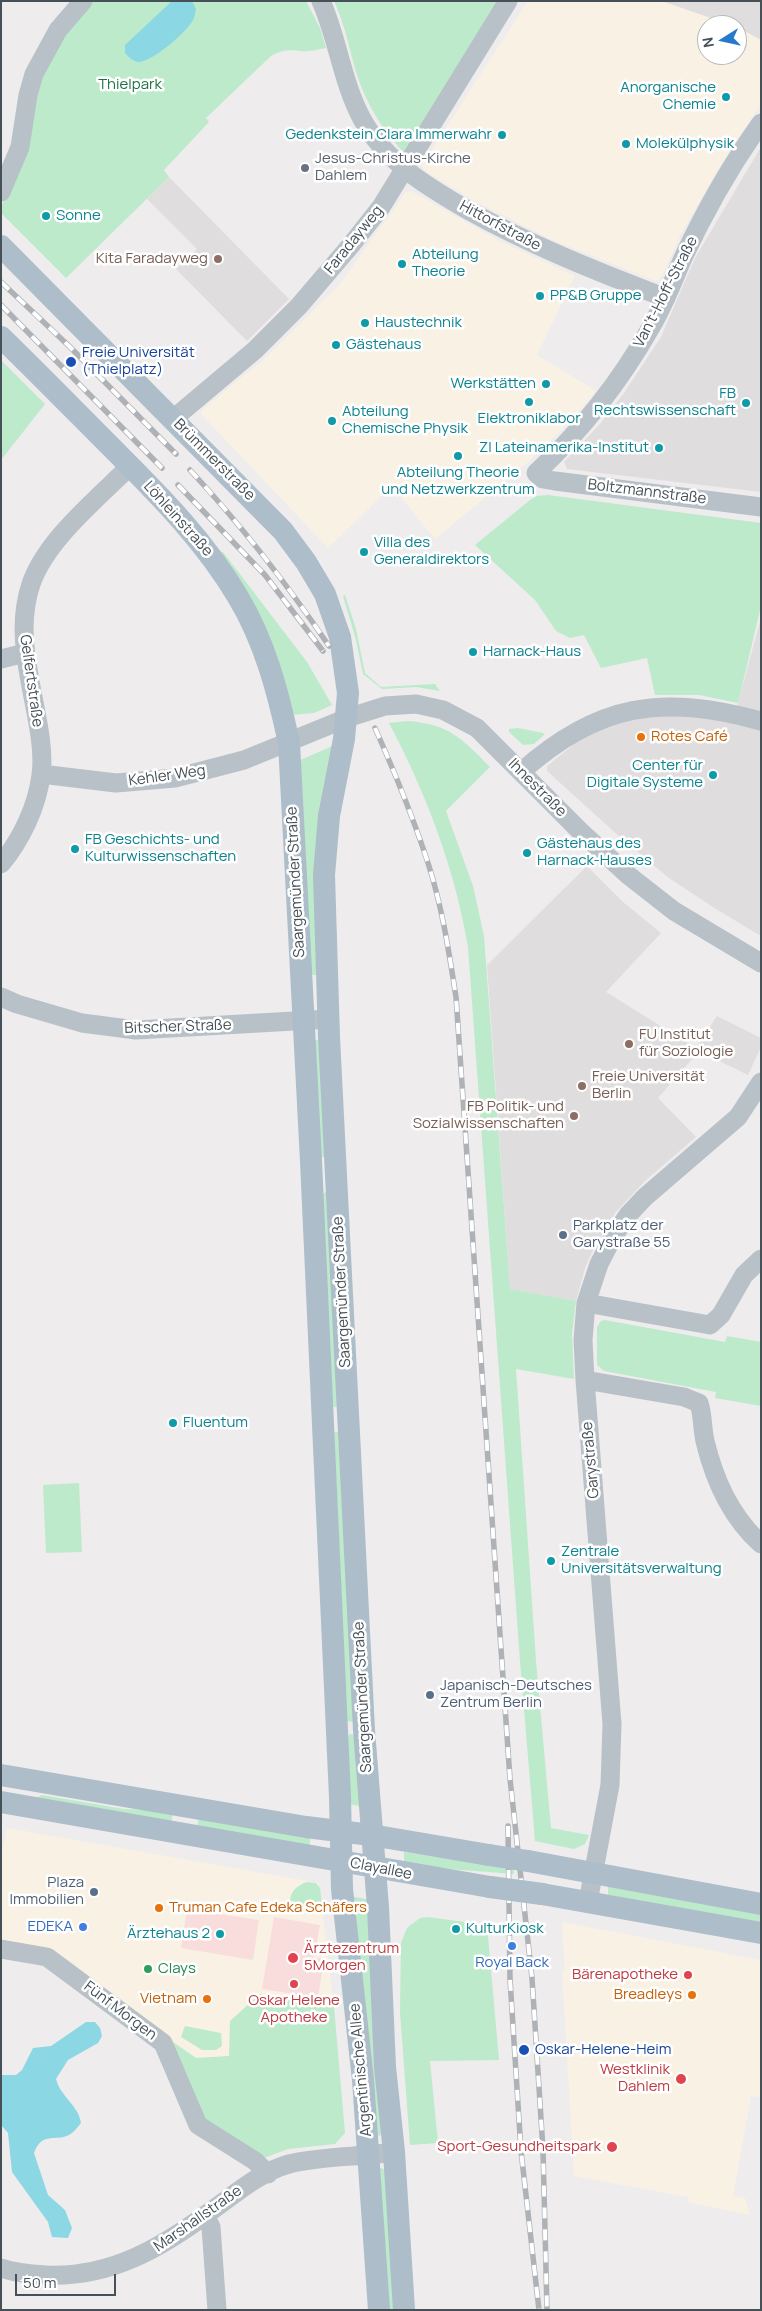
<!DOCTYPE html>
<meta charset="utf-8">
<style>
body{margin:0}
#map{position:relative;width:762px;height:2311px;overflow:hidden;background:#eeecec;font-family:Manrope,sans-serif}
canvas{display:block}
.frame{position:absolute;inset:0;border:2px solid #455057;pointer-events:none}
.north{position:absolute;left:697px;top:15px;width:50px;height:50px;box-sizing:border-box;background:#fff;border:1px solid #b5b9bc;border-radius:50%;rotate:260deg;font-size:14px;font-weight:700;line-height:20px;text-align:center;color:#455057}
.north::after{content:'';display:block;margin:auto;width:18px;height:22px;background:#267ace;clip-path:polygon(50% 0,100% 100%,50% 72%,0 100%)}
.scale{position:absolute;left:15px;top:2274px;width:101px;height:22px;box-sizing:border-box;border:2px solid #455057;border-top:0;padding-left:6px;font-size:15px;line-height:18px;white-space:nowrap;color:#455057;-webkit-text-stroke:4px #fff;paint-order:stroke}
</style>
<div id="map">
<canvas width="762" height="2311"></canvas>
<div class="frame"></div>
<div class="north">N</div>
<div class="scale">50 m</div>
</div>
<script>
const ctx = document.querySelector('canvas').getContext('2d');
ctx.lineJoin = 'round';
function paint(path, color) {
  ctx.fillStyle = color;
  ctx.fill(path, 'evenodd');
}
function stroke(path, color, width, dash) {
  ctx.strokeStyle = color;
  ctx.lineWidth = width;
  ctx.lineCap = dash ? 'butt' : 'round';
  ctx.setLineDash(dash || []);
  ctx.stroke(path);
}
function drawText(font, color, halo, rows, align = 'center') {
  ctx.font = font + ' Manrope,sans-serif';
  ctx.lineWidth = 5;
  ctx.setLineDash([]);
  ctx.textBaseline = 'middle';
  ctx.strokeStyle = halo;
  ctx.fillStyle = color;
  for (const [text, x, y, turn = 0] of rows) {
    ctx.save();
    ctx.translate(x, y);
    ctx.rotate((+turn || 0) * Math.PI / 180);
    ctx.textAlign = isNaN(turn) ? turn : align;
    if (halo) ctx.strokeText(text, 0, 0);
    ctx.fillText(text, 0, 0);
    ctx.restore();
  }
}
paint(new Path2D(`
 M 528,1 L 662,1 L 731,25 L 707,25 L 707,55 L 737,55 L 737,27 L 761,40 L 761,104 L 718,169 L 681,234 L 661,278 L 656,281 L 550,239 L 469,198 L 424,170 L 422,165 Z
 M 411,191 L 499,241 L 575,276 L 537,355 L 596,391 L 573,419 L 528,462 L 435,539 L 392,486 L 328,548 L 201,414 L 203,409 L 262,361 L 340,284 L 406,192 Z
 M 7,1828 L 319,1883 L 334,2007 L 260,1994 L 230,2021 L 230,2056 L 196,2058 L 49,1951 L 1,1943 L 1,1858 Z
 M 562,1922 L 761,1960 L 761,2097 L 751,2096 L 733,2196 L 745,2198 L 750,2215 L 688,2202 L 688,2197 L 574,2176 L 562,1971 L 565,1971 Z`), '#f9f2e4');
paint(new Path2D(`
 M 662,1 L 761,1 L 761,40 L 737,27 L 737,25 L 731,25 Z
 M 761,147 L 761,492 L 567,469 L 564,462 L 600,424 L 624,393 L 661,337 L 695,258 Z
 M 169,177 L 289,299 L 247,341 L 176,269 L 197,249 L 147,199 Z
 M 761,618 L 761,936 L 716,909 L 669,878 L 621,838 L 547,771 L 547,766 L 573,745 L 575,739 L 630,717 L 678,713 L 733,721 Z
 M 587,866 L 623,902 L 661,933 L 606,992 L 696,1048 L 717,1016 L 761,1038 L 761,1047 L 748,1075 L 699,1051 L 658,1098 L 696,1137 L 646,1180 L 615,1213 L 592,1252 L 585,1268 L 576,1301 L 510,1289 L 487,965 Z`), '#dfdddd');
paint(new Path2D(`
 M 187,1909 L 259,1920 L 253,1960 L 181,1948 Z
 M 274,1917 L 320,1925 L 314,1957 L 324,1959 L 318,1998 L 262,1989 Z`), '#f8dddc');
paint(new Path2D(`
 M 92,1 L 306,1 L 320,28 L 326,48 C 319,49 309,52 302,51 C 289,50 283,49 271,56 L 206,118 L 209,122 L 164,170 L 169,177 L 66,278 L 1,213 L 1,207 L 10,187 L 35,95 L 49,57 L 81,12 Z
 M 334,1 L 502,1 L 406,155 C 383,131 366,104 356,72 C 349,48 345,24 334,1 Z
 M 1,360 L 45,404 L 1,460 Z
 M 548,495 L 761,523 L 761,606 L 738,703 L 699,695 L 655,695 L 647,658 L 601,668 L 584,635 L 570,638 L 556,631 L 535,600 L 475,545 L 530,500 L 537,496 Z
 M 223,552 L 307,662 L 332,705 L 314,713 L 291,715 L 220,553 Z
 M 345,595 L 356,629 L 365,673 L 381,687 L 435,684 L 440,691 L 416,687 L 382,689 L 363,674 L 356,640 L 343,596 Z
 M 408,721 C 451,725 461,738 490,767 L 446,811 L 473,886 L 484,936 L 510,1289 L 576,1301 L 572,1334 L 574,1379 L 516,1369 L 536,1661 L 551,1828 L 589,1835 L 585,1844 L 574,1849 L 535,1841 L 520,1661 L 468,947 C 455,869 426,793 389,723 Z
 M 518,728 L 543,733 L 545,734 L 534,744 L 523,745 L 509,732 L 509,729 Z
 M 335,745 L 320,975 L 309,975 L 298,761 Z
 M 312,1040 L 323,1040 L 328,1157 L 318,1157 Z
 M 326,1192 L 339,1407 L 332,1407 L 322,1194 Z
 M 605,1320 L 725,1342 L 727,1336 L 761,1342 L 761,1406 L 715,1398 L 716,1392 L 604,1371 L 597,1365 L 597,1327 L 601,1321 Z
 M 334,1432 L 338,1432 L 355,1720 L 352,1722 L 347,1721 Z
 M 79,1483 L 82,1552 L 46,1553 L 43,1485 Z
 M 350,1734 L 354,1735 L 360,1806 L 349,1804 L 347,1737 Z
 M 42,1795 L 124,1809 L 173,1811 L 171,1823 L 36,1798 Z
 M 199,1816 L 310,1836 L 310,1847 L 197,1828 Z
 M 404,1852 L 514,1869 L 514,1874 C 477,1871 441,1869 404,1863 Z
 M 307,1882 L 316,1883 L 320,1888 L 322,1905 L 311,1911 L 297,1912 L 290,1905 C 289,1892 296,1886 307,1882 Z
 M 608,1886 L 761,1914 L 761,1923 L 608,1895 Z
 M 351,1896 L 370,1900 L 383,2134 L 379,2136 L 377,2135 Z
 M 427,1917 L 487,1925 L 499,2060 L 430,2061 L 438,2143 L 410,2145 L 400,2012 L 401,1943 L 407,1928 L 420,1918 Z
 M 260,1994 L 334,2007 L 345,2133 L 335,2144 L 288,2149 L 264,2158 L 207,2124 L 170,2040 L 196,2058 L 229,2056 L 230,2021 Z
 M 185,2026 L 221,2033 L 222,2046 L 216,2050 L 202,2050 L 181,2037 Z
 M 381,2168 L 386,2170 L 397,2310 L 387,2310 L 379,2169 Z`), '#bceacb');
paint(new Path2D(`
 M 172,1 L 192,1 L 196,9 C 195,13 195,17 193,20 C 186,33 152,62 138,62 C 132,61 129,57 125,53 L 125,45 Z
 M 86,2022 L 95,2022 L 100,2028 L 102,2036 L 98,2043 L 68,2060 L 56,2079 C 60,2096 79,2106 81,2123 C 78,2127 73,2133 69,2135 C 55,2142 42,2131 34,2153 L 48,2195 L 65,2210 L 72,2228 L 68,2238 L 52,2237 L 48,2222 L 12,2172 L 8,2133 L 1,2125 L 1,2075 L 16,2075 L 22,2070 L 33,2048 L 51,2046 Z`), '#8cd7e4');
stroke(new Path2D(`
 M 321,1 C 338,39 342,82 362,119 C 385,161 426,186 466,209 C 530,245 598,272 666,298
 M 761,123 C 731,165 705,211 683,258 C 673,281 664,305 651,327 C 621,380 581,431 536,473 L 543,479 L 555,481 L 761,507
 M 1,192 L 20,147 L 28,95 L 34,74 L 58,30 L 83,1
 M 173,419 L 255,350 L 299,306 L 351,245 L 381,207 L 508,1
 M 1,659 L 25,653
 M 521,772 C 598,703 662,694 761,721
 M 41,774 L 116,783 L 175,778 L 244,760 L 347,718 L 385,706 L 416,704 L 443,710 L 477,728 L 580,831 L 628,875 L 674,911 L 761,963
 M 1,864 C 21,840 37,807 41,775 C 45,747 35,710 30,681 C 24,648 20,617 31,584 C 46,540 97,499 130,466
 M 1,997 L 17,1004 L 82,1023 L 136,1030 L 329,1019
 M 586,1303 L 710,1325 L 721,1315 L 744,1275 L 761,1259
 M 585,1380 L 684,1397 L 699,1403 C 703,1415 702,1428 705,1441 C 714,1479 731,1517 761,1544
 M 588,1902 L 610,1785 L 612,1724 L 585,1380 L 583,1340 L 586,1303 L 599,1264 L 613,1237 L 628,1215 L 645,1197 L 738,1117 L 761,1082
 M 1,1949 L 47,1957 L 163,2043 L 198,2125 L 255,2161 L 268,2174
 M 205,2216 L 211,2227 L 217,2310
 M 1,2268 C 16,2273 31,2274 46,2275 C 110,2278 161,2248 211,2211 C 235,2194 260,2172 289,2164 C 319,2156 362,2157 394,2152`), '#b8c1c7', 19);
stroke(new Path2D(`
 M 1,246 L 283,531 L 306,562 L 325,594 L 340,637 L 348,693 L 344,739 L 329,816 L 324,875 L 329,1037 L 364,1730 L 378,1907 L 385,2067 L 394,2152 L 404,2310
 M 1,337 C 41,376 80,416 119,455 C 163,499 206,543 238,597 C 265,642 278,692 289,743 L 311,1161 L 340,1797 L 342,1889 L 363,2080 L 379,2310
 M 1,1775 L 306,1827 L 371,1835 L 489,1855
 M 1,1802 L 490,1887
 M 528,1861 L 761,1904
 M 542,1894 L 761,1933`), '#adbdc9', 22);
const rail = new Path2D(`
 M 1,282 L 70,347 L 176,454
 M 1,305 L 162,468
 M 190,470 C 242,526 287,584 329,646
 M 178,485 L 265,575 L 323,651
 M 375,728 C 395,773 413,817 428,863 C 442,906 449,952 456,997 L 510,1779 L 532,1978 L 543,2150 L 547,2310
 M 508,1826 L 510,1979 L 521,2151 L 539,2310`);
stroke(rail, '#aeb1b6', 5.5);
stroke(rail, '#fff', 4, [11]);
stroke(new Path2D(`
 M 489,1855 L 528,1861
 M 490,1887 L 542,1894`), '#adbdc9', 22);
for (const [x, y, r, color] of [
 [726,97,5,"#0f9aa8"],
 [502,135,5,"#0f9aa8"],
 [626,144,5,"#0f9aa8"],
 [305,168,5,"#6b7280"],
 [46,216,5,"#0f9aa8"],
 [218,259,5,"#8d6e63"],
 [402,264,5,"#0f9aa8"],
 [540,296,5,"#0f9aa8"],
 [365,323,5,"#0f9aa8"],
 [336,345,5,"#0f9aa8"],
 [71,362,6,"#1a4fb4"],
 [546,384,5,"#0f9aa8"],
 [529,402,5,"#0f9aa8"],
 [746,403,5,"#0f9aa8"],
 [332,421,5,"#0f9aa8"],
 [659,448,5,"#0f9aa8"],
 [458,456,5,"#0f9aa8"],
 [364,552,5,"#0f9aa8"],
 [473,652,5,"#0f9aa8"],
 [641,737,5,"#e8710a"],
 [713,775,5,"#0f9aa8"],
 [75,849,5,"#0f9aa8"],
 [527,853,5,"#0f9aa8"],
 [629,1044,5,"#8d6e63"],
 [582,1086,5,"#8d6e63"],
 [574,1116,5,"#8d6e63"],
 [563,1235,5,"#5c6f8a"],
 [173,1423,5,"#0f9aa8"],
 [551,1561,5,"#0f9aa8"],
 [430,1695,5,"#5c6f8a"],
 [94,1892,5,"#5c6f8a"],
 [159,1908,5,"#e8710a"],
 [83,1927,5,"#3f7fe0"],
 [456,1929,5,"#0f9aa8"],
 [220,1934,5,"#0f9aa8"],
 [512,1946,5,"#3f7fe0"],
 [293,1958,6,"#e0444e"],
 [148,1969,5,"#2e9e5b"],
 [688,1975,5,"#e0444e"],
 [294,1984,5,"#e0444e"],
 [692,1995,5,"#e8710a"],
 [207,1999,5,"#e8710a"],
 [524,2050,6,"#1a4fb4"],
 [681,2079,6,"#e0444e"],
 [612,2147,6,"#e0444e"]
]) {
  const dot = new Path2D();
  dot.arc(x, y, r, 0, 2 * Math.PI);
  ctx.fillStyle = color;
  ctx.fill(dot);
  stroke(dot, '#fff', 2);
}
drawText('15px', '#1d7242', '#fff', [
 ["Thielpark",130,85]
]);
drawText('15px', '#0d838f', '#fff', [
 ["Anorganische",716,88,"right"],
 ["Chemie",716,105,"right"],
 ["Gedenkstein Clara Immerwahr",492,135,"right"],
 ["Molekülphysik",636,144],
 ["Sonne",56,216],
 ["Abteilung",412,255],
 ["Theorie",412,272],
 ["PP&B Gruppe",550,296],
 ["Haustechnik",375,323],
 ["Gästehaus",346,345],
 ["Werkstätten",536,384,"right"],
 ["FB",736,394,"right"],
 ["Rechtswissenschaft",736,411,"right"],
 ["Abteilung",342,412],
 ["Chemische Physik",342,429],
 ["Elektroniklabor",529,419,"center"],
 ["ZI Lateinamerika-Institut",649,448,"right"],
 ["Abteilung Theorie",458,473,"center"],
 ["und Netzwerkzentrum",458,490,"center"],
 ["Villa des",374,543],
 ["Generaldirektors",374,560],
 ["Harnack-Haus",483,652],
 ["Center für",703,766,"right"],
 ["Digitale Systeme",703,783,"right"],
 ["FB Geschichts- und",85,840],
 ["Kulturwissenschaften",85,857],
 ["Gästehaus des",537,844],
 ["Harnack-Hauses",537,861],
 ["Fluentum",183,1423],
 ["Zentrale",561,1552],
 ["Universitätsverwaltung",561,1569],
 ["KulturKiosk",466,1929],
 ["Ärztehaus 2",210,1934,"right"]
], 'left');
drawText('15px', '#5b616d', '#fff', [
 ["Jesus-Christus-Kirche",315,159],
 ["Dahlem",315,176]
], 'left');
drawText('15px', '#455057', '#fff', [
 ["Hittorfstraße",500,226,28],
 ["Faradayweg",354,240,-51],
 ["Van't-Hoff-Straße",666,292,-63],
 ["Brümmerstraße",214,460,45],
 ["Boltzmannstraße",647,492,7],
 ["Löhleinstraße",178,519,48],
 ["Gelfertstraße",31,681,82],
 ["Kehler Weg",167,776,-8],
 ["Ihnestraße",537,788,45],
 ["Saargemünder Straße",296,882,-93],
 ["Bitscher Straße",178,1027,-2],
 ["Saargemünder Straße",342,1292,-93],
 ["Garystraße",591,1460,-95],
 ["Saargemünder Straße",363,1697,-93],
 ["Clayallee",381,1869,11],
 ["Fünf Morgen",120,2011,37],
 ["Argentinische Allee",361,2070,-95],
 ["Marshallstraße",198,2219,-35]
]);
drawText('15px', '#785e54', '#fff', [
 ["Kita Faradayweg",208,259],
 ["FU Institut",639,1035,"left"],
 ["für Soziologie",639,1052,"left"],
 ["Freie Universität",592,1077,"left"],
 ["Berlin",592,1094,"left"],
 ["FB Politik- und",564,1107],
 ["Sozialwissenschaften",564,1124]
], 'right');
drawText('15px', '#164399', '#fff', [
 ["Freie Universität",82,353],
 ["(Thielplatz)",82,370],
 ["Oskar-Helene-Heim",535,2050]
], 'left');
drawText('15px', '#c56008', '#fff', [
 ["Rotes Café",651,737],
 ["Truman Cafe Edeka Schäfers",169,1908],
 ["Breadleys",682,1995,"right"],
 ["Vietnam",197,1999,"right"]
], 'left');
drawText('15px', '#4e5e75', '#fff', [
 ["Parkplatz der",573,1226],
 ["Garystraße 55",573,1243],
 ["Japanisch-Deutsches",440,1686],
 ["Zentrum Berlin",440,1703],
 ["Plaza",84,1883,"right"],
 ["Immobilien",84,1900,"right"]
], 'left');
drawText('15px', '#366cbe', '#fff', [
 ["EDEKA",73,1927],
 ["Royal Back",512,1963,"center"]
], 'right');
drawText('15px', '#be3a42', '#fff', [
 ["Ärztezentrum",304,1949,"left"],
 ["5Morgen",304,1966,"left"],
 ["Bärenapotheke",678,1975],
 ["Oskar Helene",294,2001,"center"],
 ["Apotheke",294,2018,"center"],
 ["Westklinik",670,2070],
 ["Dahlem",670,2087],
 ["Sport-Gesundheitspark",601,2147]
], 'right');
drawText('15px', '#27864d', '#fff', [
 ["Clays",158,1969]
], 'left');
</script>
